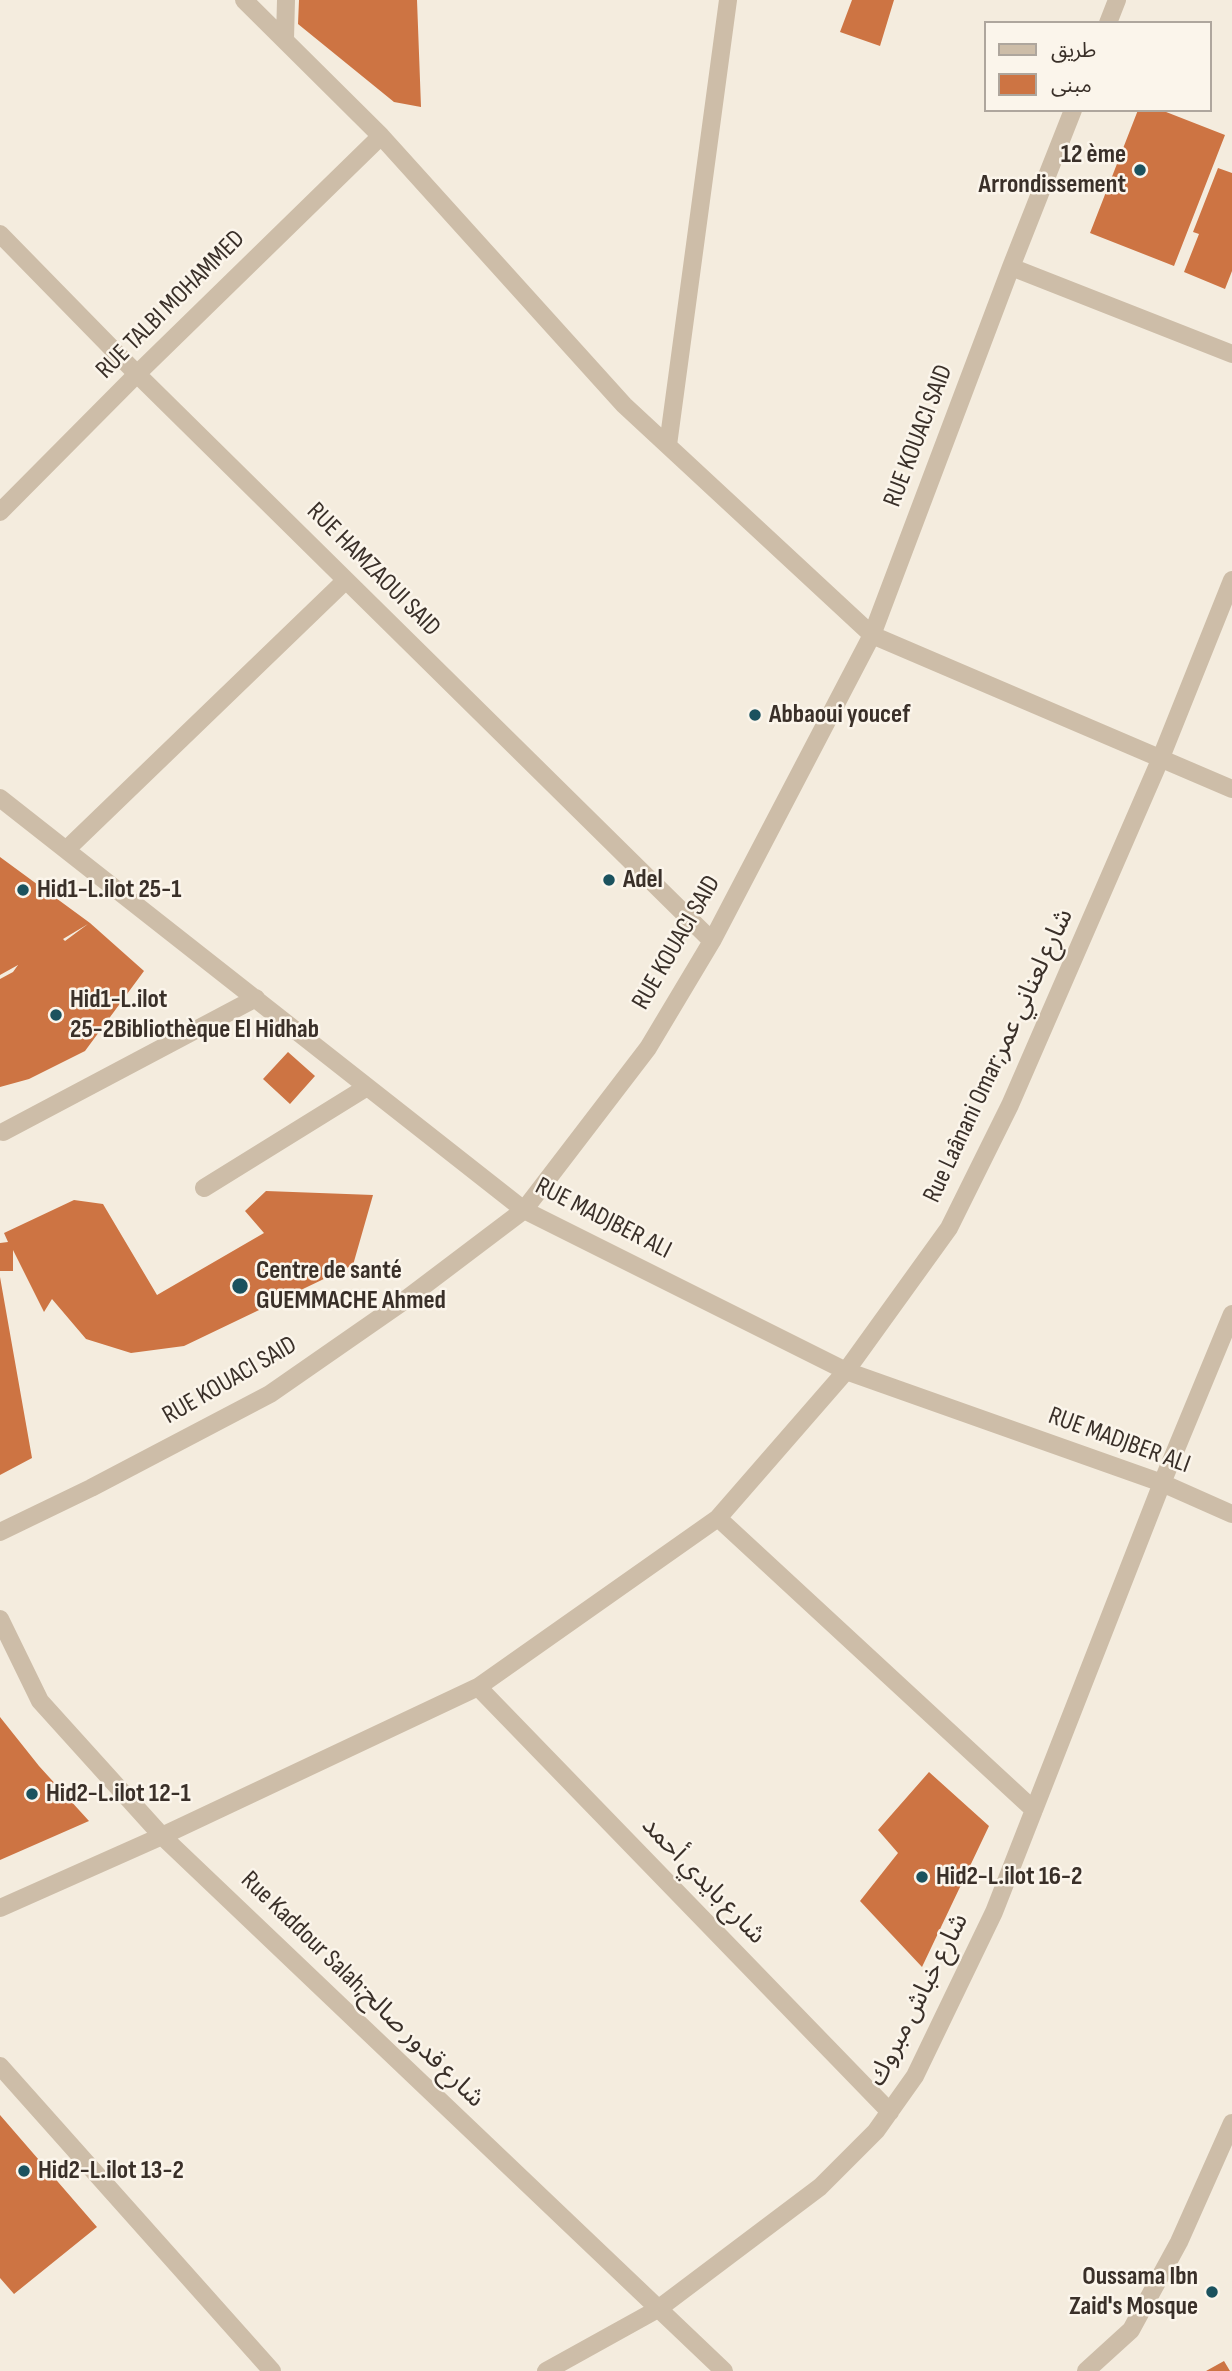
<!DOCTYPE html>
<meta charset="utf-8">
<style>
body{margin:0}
#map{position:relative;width:1232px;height:2371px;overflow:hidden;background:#f4ecde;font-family:"Sofia Sans Condensed","Noto Sans Arabic",sans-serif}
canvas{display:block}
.legend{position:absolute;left:984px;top:21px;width:228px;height:91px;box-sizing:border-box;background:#fbf5eb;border:2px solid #aea69d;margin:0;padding:9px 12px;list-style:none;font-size:21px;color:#3a3029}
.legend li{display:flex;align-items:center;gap:14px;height:35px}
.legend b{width:35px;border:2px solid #aea69d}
</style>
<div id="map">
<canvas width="1232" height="2371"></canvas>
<ul class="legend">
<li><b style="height:9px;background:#cdbda8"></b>طريق</li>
<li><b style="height:19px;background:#cd7443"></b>مبنى</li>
</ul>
</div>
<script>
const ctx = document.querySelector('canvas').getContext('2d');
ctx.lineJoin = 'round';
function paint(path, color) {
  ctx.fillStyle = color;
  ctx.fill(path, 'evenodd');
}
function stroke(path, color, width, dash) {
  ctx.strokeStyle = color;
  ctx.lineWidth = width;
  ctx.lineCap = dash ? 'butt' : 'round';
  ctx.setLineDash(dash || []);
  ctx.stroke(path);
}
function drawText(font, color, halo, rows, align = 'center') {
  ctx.font = font + ' "Sofia Sans Condensed","Noto Sans Arabic",sans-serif';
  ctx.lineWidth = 5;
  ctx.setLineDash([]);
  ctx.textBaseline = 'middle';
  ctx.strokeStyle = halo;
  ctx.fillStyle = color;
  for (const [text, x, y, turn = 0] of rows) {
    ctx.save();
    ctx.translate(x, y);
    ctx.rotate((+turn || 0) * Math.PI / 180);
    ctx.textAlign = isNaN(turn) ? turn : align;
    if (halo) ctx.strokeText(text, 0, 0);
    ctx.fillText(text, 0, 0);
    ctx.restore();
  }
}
paint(new Path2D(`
 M 299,0 L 417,0 L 421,107 L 394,102 L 298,24 Z
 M 852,0 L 894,0 L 880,46 L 840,32 Z
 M 1138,110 L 1161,110 L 1225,135 L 1174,266 L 1090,233 Z
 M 1218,168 L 1232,173 L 1232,271 L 1225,289 L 1184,272 L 1199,234 L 1193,232 Z
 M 0,857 L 90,923 L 144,971 L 85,1051 L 29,1079 L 0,1087 L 0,979 L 13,972 L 18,965 L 0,975 ZM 88,924 L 65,941 L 63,939 Z
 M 288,1052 L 315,1076 L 290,1104 L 263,1079 Z
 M 266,1191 L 373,1195 L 353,1265 L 184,1346 L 131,1353 L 86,1339 L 52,1299 L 44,1312 L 13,1250 L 13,1271 L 0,1271 L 0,1243 L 8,1242 L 4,1233 L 74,1200 L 103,1204 L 157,1295 L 264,1233 L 245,1211 Z
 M 0,1277 L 32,1458 L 0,1475 Z
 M 0,1717 L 39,1766 L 89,1821 L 0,1860 Z
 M 929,1772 L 989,1826 L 922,1967 L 860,1901 L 898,1853 L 878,1830 Z
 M 0,2115 L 97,2227 L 14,2294 L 0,2278 Z
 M 1224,2361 L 1230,2371 L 1206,2371 Z`), '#cd7443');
stroke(new Path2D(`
 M 244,0 L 381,136 L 624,405 L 872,635 L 1232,789
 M 1108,23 L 1117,0
 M 285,39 L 286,0
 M 0,234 L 137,374 L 712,941
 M 1011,267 L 1232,354
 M 668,445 L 728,0
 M 0,512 L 137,374 L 381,136
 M 0,798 L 524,1210 L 846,1371 L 1162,1483 L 1232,1514
 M 67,849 L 346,580
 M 3,1132 L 256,998
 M 204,1188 L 367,1087
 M 718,1518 L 1034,1810
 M 0,1532 L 91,1488 L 270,1394 L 401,1303 L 524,1210 L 648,1048 L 712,941 L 872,635 L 1011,267 L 1073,110
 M 0,1619 L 40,1701 L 162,1836 L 724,2371
 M 478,1687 L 890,2112
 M 0,1908 L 162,1836 L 478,1687 L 718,1518 L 846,1371 L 949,1228 L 1010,1105 L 1160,760 L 1232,580
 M 0,2066 L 272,2371
 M 546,2371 L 658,2309 L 820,2187 L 876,2131 L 915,2076 L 994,1912 L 1162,1483 L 1232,1314
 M 1086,2371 L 1131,2330 L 1179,2242 L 1232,2123`), '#cdbda8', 18);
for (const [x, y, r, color] of [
 [1140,170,7,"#1b525e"],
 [755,715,7,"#1b525e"],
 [609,880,7,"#1b525e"],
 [23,890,7,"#1b525e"],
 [56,1015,7,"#1b525e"],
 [240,1286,9,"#1b525e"],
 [32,1794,7,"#1b525e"],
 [922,1877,7,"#1b525e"],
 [24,2171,7,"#1b525e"],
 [1212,2292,7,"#1b525e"]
]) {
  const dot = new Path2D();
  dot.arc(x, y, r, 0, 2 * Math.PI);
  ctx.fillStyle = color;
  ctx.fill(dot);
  stroke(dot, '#fbf5eb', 2.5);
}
drawText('bold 26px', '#3a3029', '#fbf5eb', [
 ["12 ème",1126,155,"right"],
 ["Arrondissement",1126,185,"right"],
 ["Abbaoui youcef",769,715],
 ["Adel",623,880],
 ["Hid1-L.ilot 25-1",37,890],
 ["Hid1-L.ilot",70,1000],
 ["25-2Bibliothèque El Hidhab",70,1030],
 ["Centre de santé",256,1271],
 ["GUEMMACHE Ahmed",256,1301],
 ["Hid2-L.ilot 12-1",46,1794],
 ["Hid2-L.ilot 16-2",936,1877],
 ["Hid2-L.ilot 13-2",38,2171],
 ["Oussama Ibn",1198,2277,"right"],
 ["Zaid's Mosque",1198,2307,"right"]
], 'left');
drawText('26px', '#3a3029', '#fbf5eb', [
 ["RUE TALBI MOHAMMED",171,305,-45],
 ["RUE KOUACI SAID",919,436,-69],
 ["RUE HAMZAOUI SAID",373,570,45],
 ["RUE KOUACI SAID",677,943,-60],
 ["Rue Laânani Omar;شارع لعناني عمر",999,1056,-65],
 ["RUE MADJBER ALI",603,1219,27],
 ["RUE KOUACI SAID",230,1381,-30],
 ["RUE MADJBER ALI",1119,1441,20],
 ["شارع بايدي أحمد",703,1881,46],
 ["Rue Kaddour Salah;شارع قدور صالح",362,1990,44],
 ["شارع خباش مبروك",919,2000,-63]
]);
</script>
